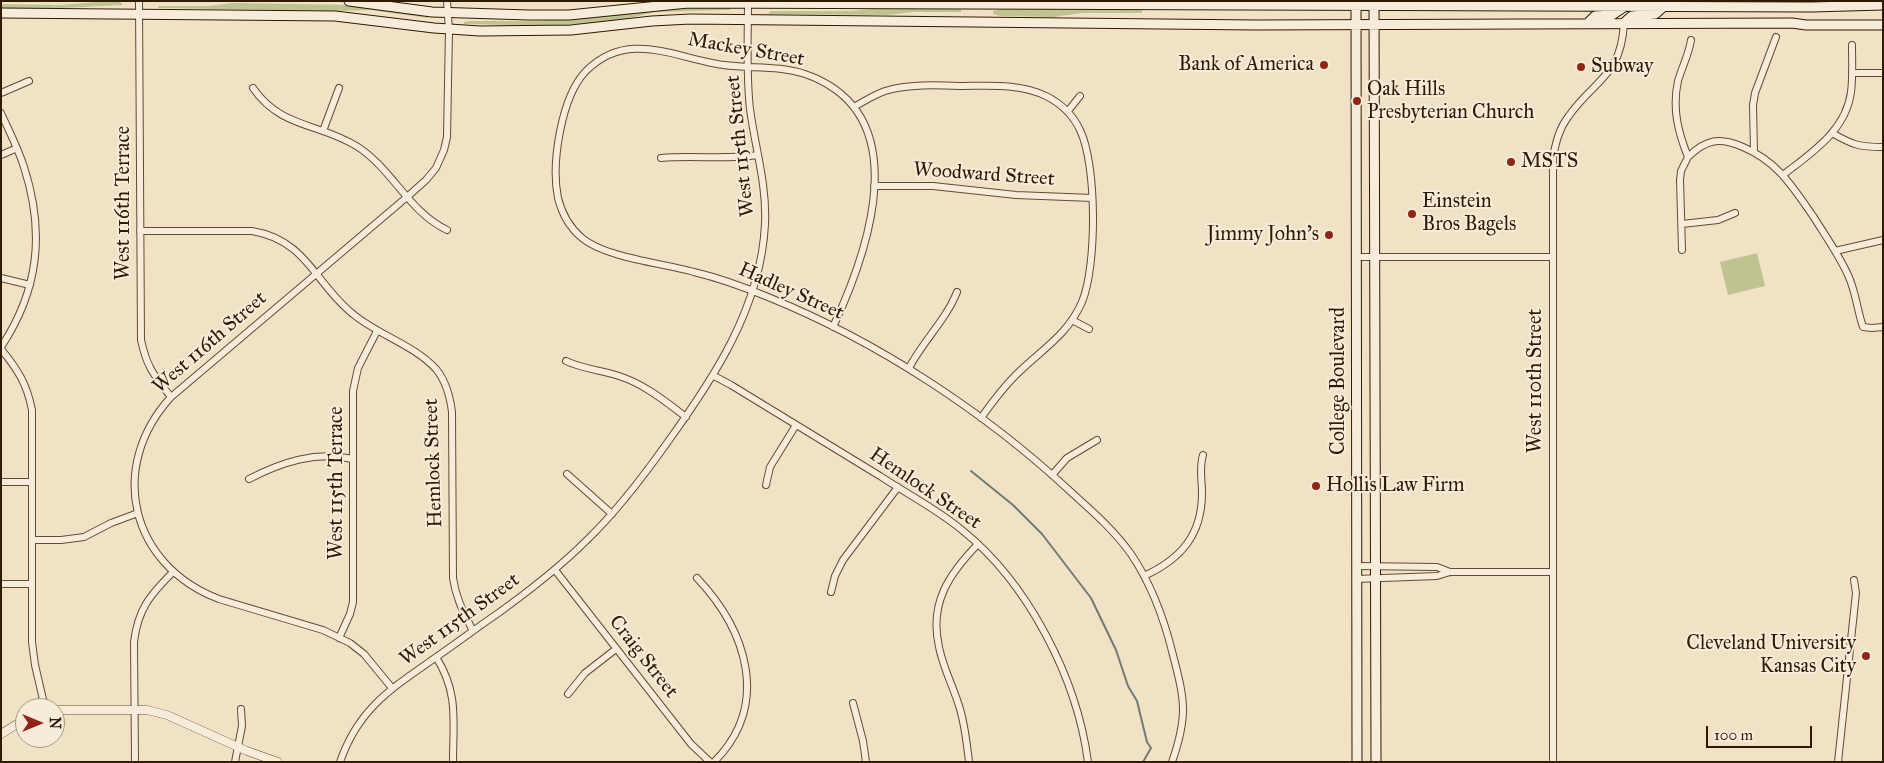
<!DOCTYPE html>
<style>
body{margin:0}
#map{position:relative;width:1884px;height:763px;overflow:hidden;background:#f2e2c5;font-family:"IM FELL Great Primer",serif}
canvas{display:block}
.frame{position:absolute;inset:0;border:2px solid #2f1a02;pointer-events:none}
.north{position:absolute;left:15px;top:698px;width:50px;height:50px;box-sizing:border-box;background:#f7ecd9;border:1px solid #a79883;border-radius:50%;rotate:90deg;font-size:14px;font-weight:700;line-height:20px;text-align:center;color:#2f1a02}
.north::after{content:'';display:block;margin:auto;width:18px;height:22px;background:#8f2418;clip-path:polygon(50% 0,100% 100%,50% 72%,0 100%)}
.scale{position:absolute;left:1706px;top:726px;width:106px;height:22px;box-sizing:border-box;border:2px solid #2f1a02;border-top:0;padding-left:6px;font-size:15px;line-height:18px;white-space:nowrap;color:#2f1a02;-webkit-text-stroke:4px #f7ecd9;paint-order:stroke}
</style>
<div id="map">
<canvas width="1884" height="763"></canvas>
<div class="frame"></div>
<div class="north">N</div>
<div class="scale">100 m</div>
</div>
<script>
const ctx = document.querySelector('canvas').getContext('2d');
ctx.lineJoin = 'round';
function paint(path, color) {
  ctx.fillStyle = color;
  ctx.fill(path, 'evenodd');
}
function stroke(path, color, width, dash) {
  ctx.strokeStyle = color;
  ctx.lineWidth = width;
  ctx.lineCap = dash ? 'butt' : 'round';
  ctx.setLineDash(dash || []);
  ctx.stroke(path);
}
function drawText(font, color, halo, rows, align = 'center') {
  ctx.font = font + ' "IM FELL Great Primer",serif';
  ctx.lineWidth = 4;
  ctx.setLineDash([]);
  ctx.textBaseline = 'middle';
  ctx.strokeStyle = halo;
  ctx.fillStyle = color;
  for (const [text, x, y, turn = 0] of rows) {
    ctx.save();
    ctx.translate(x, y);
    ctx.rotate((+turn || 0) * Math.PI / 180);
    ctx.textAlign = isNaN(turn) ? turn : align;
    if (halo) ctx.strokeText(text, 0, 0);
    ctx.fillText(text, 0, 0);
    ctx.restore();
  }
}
paint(new Path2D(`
 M 96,2 L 119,2 L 122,3 L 122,5 L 62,8 L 1,8 L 1,4 L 60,5 Z
 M 232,3 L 354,5 L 428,15 L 428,18 L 371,10 L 337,11 L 158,8 L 158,6 L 210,6 Z
 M 722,7 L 730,8 L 730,10 L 655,12 L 621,20 L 556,26 L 464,24 L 464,22 L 469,21 L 535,21 L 673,8 Z
 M 881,8 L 958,9 L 961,9 L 961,12 L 913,12 L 888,15 L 769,14 L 769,12 L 773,11 L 853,11 Z
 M 1002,9 L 1138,10 L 1142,10 L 1142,13 L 1082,13 L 1053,17 L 1000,16 L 993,14 L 993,11 Z
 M 1757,253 L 1765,286 L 1728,295 L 1720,262 Z`), '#bfc291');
stroke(new Path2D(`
 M 971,471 L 1013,505 L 1042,534 L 1091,598 L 1116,650 L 1128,686 L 1137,701 L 1147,742 L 1151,748 L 1143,762`), '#727b73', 2);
const minor = new Path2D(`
 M 139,1 L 141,340 C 147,368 154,375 171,397
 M 1852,73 L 1883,73
 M 253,88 C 281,129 321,123 358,147 C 393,170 409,212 447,230
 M 1,93 L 29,81
 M 854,107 C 864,101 874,95 885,91 C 908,84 936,85 960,86 C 988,86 1020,83 1046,96 C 1060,103 1073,115 1080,130 C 1097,165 1097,266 1082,302 C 1068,334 1044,348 1020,371 C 1005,385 993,401 981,418
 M 1068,111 L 1080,96
 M 1,113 C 9,131 18,148 24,167 C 45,232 39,290 1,347
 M 323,131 L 339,88
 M 1832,133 C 1853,145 1859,147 1883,147
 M 1754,152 L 1753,105 L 1755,93 L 1776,37
 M 1,155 L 17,148
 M 1688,157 C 1706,139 1720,137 1743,147 C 1778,162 1792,186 1813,216 C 1825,235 1839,255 1848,275 C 1856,292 1857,310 1863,327 L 1872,328 L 1883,327
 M 661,158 C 693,155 725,160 758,155
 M 1783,175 C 1811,153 1846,131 1851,92 C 1853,77 1852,61 1852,45
 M 874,186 L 933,186 L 1016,195 L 1092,198
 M 1682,224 L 1718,220 L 1735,213
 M 140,231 L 252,231 C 307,240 315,284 353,314 C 378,335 414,345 436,369 C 446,381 450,396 452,412 L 453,578 C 456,599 464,613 473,631
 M 1682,250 L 1680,180 L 1681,171 L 1688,157 C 1678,132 1672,108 1678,81 C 1682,67 1689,54 1691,40
 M 1835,251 L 1883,240
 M 1357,257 L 1552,257
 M 1,278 L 30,285
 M 1072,320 L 1089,329
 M 833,327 C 869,250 917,113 805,74 C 775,64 743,70 712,63 C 667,54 625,32 586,71 C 561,97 551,164 558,198 C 562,214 570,228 582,238 C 606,258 662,263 694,272 C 719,278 744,287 768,297 C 877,341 985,412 1071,492 C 1092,511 1114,530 1131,554 C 1152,585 1164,618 1173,655 C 1185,701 1188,716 1172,762
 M 1,349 C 18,370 27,384 32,410 L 32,642 L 35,665 L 45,708
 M 566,361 C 583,369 601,370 619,376 C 644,384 665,401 686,417
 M 909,368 C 923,341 946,320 957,292
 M 714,376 L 731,385 C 781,415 830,446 880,476 C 907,494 937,509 962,530 C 1028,583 1077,678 1088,762
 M 567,474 L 612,514
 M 1052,475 L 1067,458 L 1097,440
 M 249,479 C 282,462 315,451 353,459
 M 1,482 L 32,482
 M 766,485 L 770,467 L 796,425
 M 32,540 L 61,540 L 84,537 L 111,523 L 138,513
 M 1356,566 L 1437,567 L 1450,572
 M 555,570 L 673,721 L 691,744 L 710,762
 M 1144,576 C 1181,559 1202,535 1202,493 C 1202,480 1199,468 1203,455
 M 697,578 C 747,631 771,705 714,762
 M 1356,579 L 1437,576 L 1450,572 L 1552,572
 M 1,584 L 32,584
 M 831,592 L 835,576 L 843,560 L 898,487
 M 339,638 L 350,614 L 353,602 L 353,391 L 358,368 L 377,331
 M 436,657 C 459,693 453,722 453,762
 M 392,688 L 364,654 L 350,643 L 323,630 L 219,599 C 130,565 107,467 171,397 L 407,197 L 426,180 L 436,168 L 444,150 L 447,137 L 449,30 L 447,1
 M 568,694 L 585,673 L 616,649
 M 853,703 L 863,741 L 866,762
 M 135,762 L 134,642 C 138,609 150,595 173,572
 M 235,762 L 242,726 L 241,709
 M 340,762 C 358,710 389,690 432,660 C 454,645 475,629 497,614 C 529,591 559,568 587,540 C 617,511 643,477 667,443 C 714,378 761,307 765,224 C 767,185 755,147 750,109 C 746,74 748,37 748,1
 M 969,762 C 967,744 965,726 960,709 C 954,688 943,668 939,647 C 929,603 949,574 978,544
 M 1553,762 L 1553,157 C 1556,142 1559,129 1568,117 C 1594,79 1621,78 1624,23
 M 1838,762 L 1856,593 L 1854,580`);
const tertiary = new Path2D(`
 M 55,710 L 147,710 L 167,715 L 247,751 L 278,762
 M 1,734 L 25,719`);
const secondary = new Path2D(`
 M 349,1 L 432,12 L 529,15 L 569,15 L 688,3 L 1812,7 L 1883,5
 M 1374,1 L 1376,762
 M 1356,2 L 1357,762
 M 1,13 L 335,16 L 434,28 L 480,31 L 571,30 L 652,21 L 690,19 L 1256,25 L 1792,23 L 1806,25 L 1883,25
 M 1624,23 L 1632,16 L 1655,14 L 1663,7
 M 1587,24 L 1595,16 L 1612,15 L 1624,7`);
stroke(minor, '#604c33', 8);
stroke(tertiary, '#604c33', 9);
stroke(secondary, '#2f1a02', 11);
stroke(minor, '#f7ecd9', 6);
stroke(tertiary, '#f7ecd9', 8);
stroke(secondary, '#f7ecd9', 9);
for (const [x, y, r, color] of [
 [1324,65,5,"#8f2418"],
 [1581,67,5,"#8f2418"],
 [1357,101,5,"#8f2418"],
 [1511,162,5,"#8f2418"],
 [1412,214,5,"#8f2418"],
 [1329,235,5,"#8f2418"],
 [1316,486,5,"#8f2418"],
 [1866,656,5,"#8f2418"]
]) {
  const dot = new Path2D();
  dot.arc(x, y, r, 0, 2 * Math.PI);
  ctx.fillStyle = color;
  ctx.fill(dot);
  stroke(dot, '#f7ecd9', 2);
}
drawText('20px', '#2f1a02', '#f7ecd9', [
 ["Mackey Street",746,50,10],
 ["West 115th Street",741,146,-96],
 ["Woodward Street",984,175,4],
 ["West 116th Terrace",124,203,-90],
 ["Hadley Street",791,292,24],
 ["West 116th Street",210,343,-41],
 ["College Boulevard",1339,381,-90],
 ["West 110th Street",1536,381,-90],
 ["Hemlock Street",434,463,-92],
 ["West 115th Terrace",337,483,-90],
 ["Hemlock Street",925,489,34],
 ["West 115th Street",460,620,-36],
 ["Craig Street",643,657,52]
]);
drawText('20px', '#2f1a02', '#f7ecd9', [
 ["Bank of America",1314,65,"right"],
 ["Subway",1591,67],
 ["Oak Hills",1367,90],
 ["Presbyterian Church",1367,113],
 ["MSTS",1521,162],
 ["Einstein",1422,202],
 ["Bros Bagels",1422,225],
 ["Jimmy John's",1319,235,"right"],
 ["Hollis Law Firm",1326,486],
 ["Cleveland University",1856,644,"right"],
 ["Kansas City",1856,667,"right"]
], 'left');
</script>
